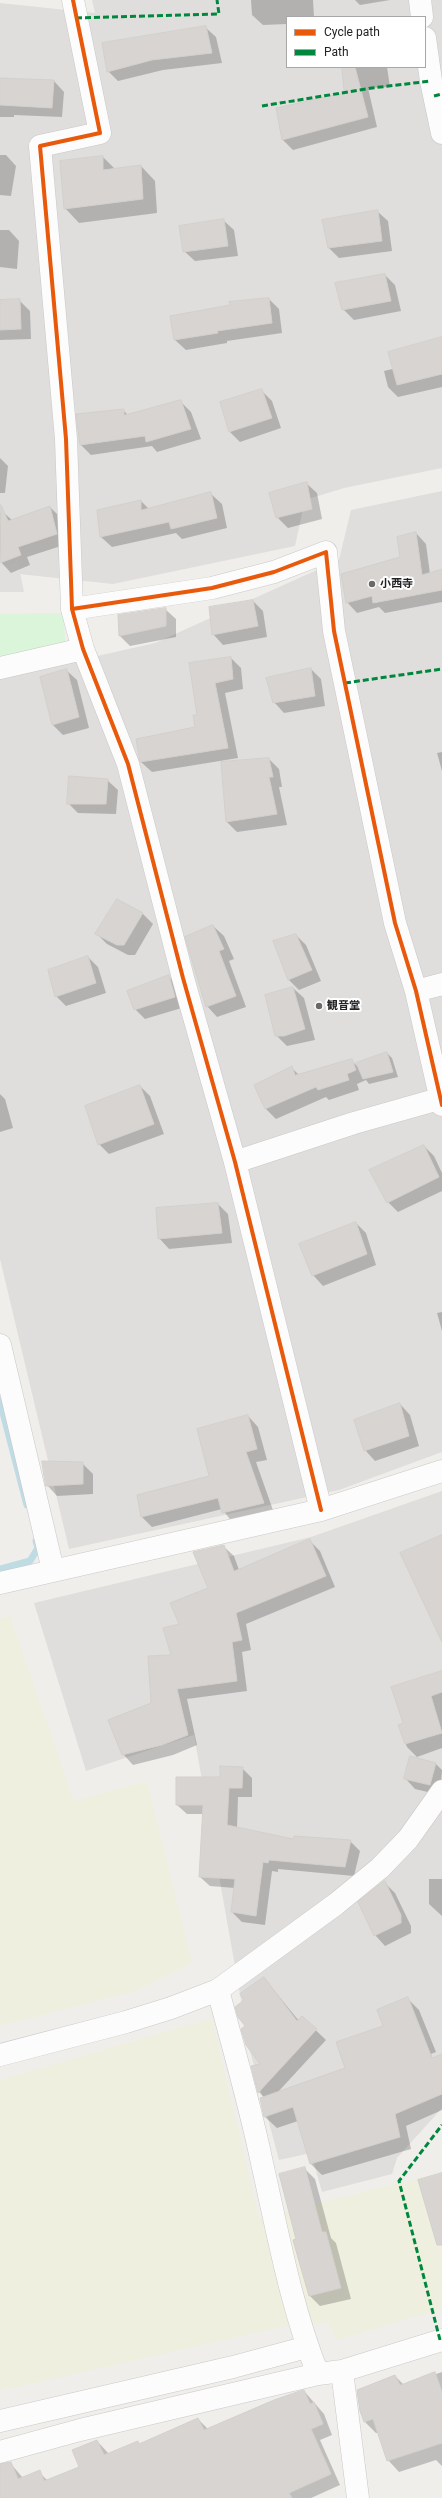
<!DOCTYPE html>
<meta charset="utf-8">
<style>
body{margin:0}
#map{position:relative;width:442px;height:2498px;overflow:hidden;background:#f0eeeb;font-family:Roboto,sans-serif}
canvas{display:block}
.legend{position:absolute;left:286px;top:16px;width:140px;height:52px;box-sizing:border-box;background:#fff;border:1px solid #a7a7a7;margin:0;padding:5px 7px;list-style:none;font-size:12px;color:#222}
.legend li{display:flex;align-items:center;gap:8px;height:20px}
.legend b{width:20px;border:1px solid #a7a7a7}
</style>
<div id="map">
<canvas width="442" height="2498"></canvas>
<ul class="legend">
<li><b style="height:5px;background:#e8590c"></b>Cycle path</li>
<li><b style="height:5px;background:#00873e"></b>Path</li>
</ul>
</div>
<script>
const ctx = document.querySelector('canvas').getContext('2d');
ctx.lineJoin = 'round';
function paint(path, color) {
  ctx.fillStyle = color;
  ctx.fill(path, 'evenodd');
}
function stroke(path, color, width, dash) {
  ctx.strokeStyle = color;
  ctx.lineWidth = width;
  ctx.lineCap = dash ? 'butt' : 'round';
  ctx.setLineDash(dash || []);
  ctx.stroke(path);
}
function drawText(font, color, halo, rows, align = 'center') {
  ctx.font = font + ' Roboto,"Noto Sans JP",sans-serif';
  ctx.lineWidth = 4;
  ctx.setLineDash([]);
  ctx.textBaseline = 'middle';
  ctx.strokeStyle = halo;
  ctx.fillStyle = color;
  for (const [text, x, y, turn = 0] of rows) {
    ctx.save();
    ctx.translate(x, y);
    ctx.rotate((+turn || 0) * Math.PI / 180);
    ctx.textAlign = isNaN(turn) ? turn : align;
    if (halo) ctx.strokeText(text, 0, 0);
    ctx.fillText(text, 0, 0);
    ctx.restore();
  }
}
paint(new Path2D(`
 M 92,0 L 442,0 L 442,468 L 344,488 L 305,500 L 295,546 L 113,584 L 0,572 L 0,3 L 95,13 ZM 287,17 L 425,17 L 425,67 L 287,67 Z
 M 442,491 L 442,1452 L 339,1490 L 69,1549 L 0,1259 L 0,678 L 155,643 L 339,560 L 351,510 Z
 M 442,1491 L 442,2108 L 397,2158 L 392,2174 L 322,2192 L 311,2153 L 279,2160 L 250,2051 L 194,1735 L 86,1771 L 34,1603 L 311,1537 Z`), '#dfdedc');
paint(new Path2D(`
 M 10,1616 L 74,1801 L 147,1781 L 192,1963 L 136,1991 L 0,2026 L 0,1618 Z
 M 212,2018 L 259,2218 L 442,2172 L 442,2309 L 337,2340 L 328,2322 L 281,2327 L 0,2391 L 0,2080 Z`), '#efefdf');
paint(new Path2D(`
 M 64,613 L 65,643 L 0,657 L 0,614 Z`), '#daf5da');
paint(new Path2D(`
 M 18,562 L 24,592 L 0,592 L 0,567 Z`), '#e0dfde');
paint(new Path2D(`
 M 251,0 L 313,0 L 314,17 L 287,17 L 287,24 L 263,25 L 252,15 Z
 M 355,0 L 390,0 L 360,5 Z
 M 205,27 L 216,37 L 222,63 L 163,70 L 118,81 L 108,71 L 103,44 Z
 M 343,67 L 387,67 L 390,87 L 368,88 L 377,127 L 293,150 L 282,139 L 345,94 Z
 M 0,78 L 54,81 L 64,92 L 62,117 L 14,115 L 14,117 L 0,117 Z
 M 0,155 L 6,155 L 16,166 L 11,196 L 0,195 Z
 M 103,157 L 116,170 L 141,166 L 155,181 L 157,213 L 79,223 L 65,208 L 61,162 Z
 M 377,211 L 388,221 L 392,251 L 339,258 L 329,248 L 324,221 Z
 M 223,220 L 234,230 L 238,256 L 195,261 L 184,251 Z
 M 0,230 L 9,230 L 19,241 L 17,269 L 0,267 Z
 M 385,275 L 395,285 L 401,311 L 354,320 L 343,309 Z
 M 269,299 L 279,309 L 282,333 L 227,341 L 227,343 L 186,350 L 175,340 L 171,317 Z
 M 19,300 L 30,311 L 31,339 L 0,340 L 0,301 Z
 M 442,357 L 442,387 L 398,397 L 388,387 L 384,371 Z
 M 262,391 L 272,401 L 281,428 L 240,442 L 230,432 L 221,403 Z
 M 180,401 L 191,412 L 201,439 L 157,452 L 152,446 L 91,455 L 81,445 L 123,410 L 128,415 Z
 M 0,458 L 8,466 L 5,493 L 0,493 Z
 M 306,483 L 317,493 L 322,519 L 288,528 L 277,517 Z
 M 211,494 L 222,504 L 227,528 L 182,539 L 176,533 L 112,547 L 101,537 L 141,501 L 149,509 Z
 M 50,507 L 60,517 L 67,544 L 27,557 L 30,565 L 11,573 L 0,561 L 0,513 L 3,512 L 12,520 Z
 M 416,533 L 426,544 L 430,574 L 442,570 L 442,602 L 385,613 L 379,607 L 357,613 L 347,602 L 401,557 Z
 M 253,601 L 263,611 L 267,637 L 223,645 L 213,634 Z
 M 165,609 L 176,619 L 176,637 L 130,646 L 120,636 L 119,616 Z
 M 231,658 L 241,668 L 243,689 L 225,693 L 238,758 L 152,772 L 141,762 L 197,727 L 198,716 L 190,664 Z
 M 311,669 L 321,679 L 325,706 L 284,713 L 274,702 Z
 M 66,670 L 77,680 L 89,728 L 63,735 L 53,725 L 41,677 Z
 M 442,752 L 442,771 L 437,753 Z
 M 269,759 L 279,769 L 282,787 L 279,787 L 287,825 L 237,832 L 227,822 Z
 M 107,780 L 118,790 L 116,814 L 78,813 L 68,803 Z
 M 142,913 L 153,924 L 135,955 L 128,955 L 107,944 L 97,934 Z
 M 213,926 L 224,936 L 234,959 L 229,961 L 246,1007 L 217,1017 L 207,1006 Z
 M 296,935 L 306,945 L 321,981 L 299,990 L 289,980 Z
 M 88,957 L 98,967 L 106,993 L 66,1006 L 56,996 Z
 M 169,977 L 180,987 L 185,1007 L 145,1019 L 135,1009 Z
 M 293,988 L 304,998 L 315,1040 L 287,1046 L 276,1035 Z
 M 387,1053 L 392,1058 L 398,1077 L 369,1084 L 366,1080 L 357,1084 L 359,1090 L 329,1100 L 326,1097 L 276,1119 L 266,1109 L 255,1086 L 292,1068 L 299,1075 L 351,1060 L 359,1068 Z
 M 140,1086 L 150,1096 L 164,1134 L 109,1154 L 99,1144 Z
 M 0,1094 L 5,1099 L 13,1128 L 0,1132 Z
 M 424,1146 L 434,1156 L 442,1173 L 442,1191 L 398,1212 L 388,1202 Z
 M 218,1204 L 228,1214 L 232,1243 L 169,1249 L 159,1238 Z
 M 356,1223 L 366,1233 L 376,1265 L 323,1286 L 313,1275 Z
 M 442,1312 L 442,1331 L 437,1313 Z
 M 400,1404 L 410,1415 L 419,1446 L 375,1461 L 365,1450 Z
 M 248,1416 L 258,1427 L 267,1460 L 256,1462 L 274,1513 L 233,1523 L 222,1509 L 152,1527 L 142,1517 L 210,1477 Z
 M 82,1463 L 93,1474 L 93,1494 L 57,1496 L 47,1485 Z
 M 310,1541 L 320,1551 L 335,1587 L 246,1624 L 251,1650 L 242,1652 L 247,1691 L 187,1699 L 197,1745 L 173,1755 L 133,1765 L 123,1754 L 153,1704 L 172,1655 L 180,1625 L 209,1589 L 223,1546 L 234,1556 L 239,1570 Z
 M 442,1672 L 442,1748 L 417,1757 L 407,1747 L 399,1725 L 404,1724 Z
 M 435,1763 L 442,1770 L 440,1795 L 415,1789 L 405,1778 Z
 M 242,1768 L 252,1778 L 252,1797 L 238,1797 L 237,1828 L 294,1840 L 350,1841 L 360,1851 L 354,1876 L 278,1869 L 278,1872 L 272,1871 L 265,1925 L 242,1922 L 232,1912 L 235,1888 L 210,1886 L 200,1877 L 203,1814 L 187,1814 L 177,1805 L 221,1778 Z
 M 429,1879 L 442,1879 L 442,1916 L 429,1904 Z
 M 385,1883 L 395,1893 L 411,1926 L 411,1933 L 385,1946 L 375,1935 Z
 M 264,1978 L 299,2021 L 302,2017 L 326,2040 L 277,2093 L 347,2069 L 408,1999 L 419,2010 L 436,2052 L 431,2054 L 442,2087 L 442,2110 L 406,2126 L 411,2149 L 322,2175 L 311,2164 L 298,2121 L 277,2128 L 265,2117 L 261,2099 L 265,2098 L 259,2092 L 253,2067 L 261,2065 L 246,2026 L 246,2000 Z
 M 304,2168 L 315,2179 L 331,2238 L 336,2243 L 351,2299 L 320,2306 L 310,2296 Z
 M 442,2372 L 442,2466 L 436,2460 L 399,2472 L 388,2460 L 379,2432 L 376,2433 L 365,2422 L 361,2411 L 395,2376 L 404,2385 Z
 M 304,2391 L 324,2414 L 332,2435 L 320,2440 L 340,2485 L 311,2498 L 0,2498 L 0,2469 L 11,2464 L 23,2478 L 39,2472 L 48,2481 L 80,2467 L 97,2441 L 109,2454 L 137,2442 L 140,2445 L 198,2419 L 208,2429 Z`), '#0003');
stroke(new Path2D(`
 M 0,1401 L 27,1505
 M 0,1569 L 30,1561 L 38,1548 L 36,1541`), '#bfdbe3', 7);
const building = new Path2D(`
 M 206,26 L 212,53 L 152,60 L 107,72 L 102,43 Z
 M 342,67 L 355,67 L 368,117 L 282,140 L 276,108 L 344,93 Z
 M 0,78 L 54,80 L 52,108 L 0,105 Z
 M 103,156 L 103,170 L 141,165 L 143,199 L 64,209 L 60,161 Z
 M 378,210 L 382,241 L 328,248 L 322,220 Z
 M 224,219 L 228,246 L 183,252 L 179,226 Z
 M 385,274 L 391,301 L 342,310 L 335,283 Z
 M 269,298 L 272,323 L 217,331 L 218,333 L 174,340 L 170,316 L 230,305 L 229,302 Z
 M 20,299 L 21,329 L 0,330 L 0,300 Z
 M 442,337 L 442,374 L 397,385 L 388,352 Z
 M 262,389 L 272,418 L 229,432 L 220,402 Z
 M 181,400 L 191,429 L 146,442 L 145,436 L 80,445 L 76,414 L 124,409 L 124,415 Z
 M 307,482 L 312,509 L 276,518 L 269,493 Z
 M 211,492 L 217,518 L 171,529 L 169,522 L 100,537 L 97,510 L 141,500 L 141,510 Z
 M 1,505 L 8,521 L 50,506 L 57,534 L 18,547 L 21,555 L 0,563 Z
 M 416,532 L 422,575 L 442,569 L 442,590 L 373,603 L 372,596 L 346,603 L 341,574 L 400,557 L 397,537 Z
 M 253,600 L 258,626 L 212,635 L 209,607 Z
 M 166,608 L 166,626 L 119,636 L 118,615 Z
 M 231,657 L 233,679 L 215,683 L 228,748 L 140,762 L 136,739 L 195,727 L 193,715 L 197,715 L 189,663 Z
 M 311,668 L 315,696 L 273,703 L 266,678 Z
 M 67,669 L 79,717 L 52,725 L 40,677 Z
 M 269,758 L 273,777 L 269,777 L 277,814 L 226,822 L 221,762 Z
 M 69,776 L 108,779 L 106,804 L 67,804 Z
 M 117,899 L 143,913 L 124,945 L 117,945 L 95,934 Z
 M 213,925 L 224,949 L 219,951 L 236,996 L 206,1007 L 185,937 Z
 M 296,934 L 312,970 L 288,980 L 273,941 Z
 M 88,956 L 96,983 L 55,997 L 48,970 Z
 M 169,975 L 175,997 L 134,1010 L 127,991 Z
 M 293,987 L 305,1029 L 284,1036 L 275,1036 L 265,995 Z
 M 387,1052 L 393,1072 L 363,1079 L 356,1063 Z
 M 352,1059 L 356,1070 L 347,1074 L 349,1080 L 318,1090 L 316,1087 L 265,1109 L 254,1085 L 292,1066 L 295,1075 Z
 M 140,1085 L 154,1124 L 98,1145 L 85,1106 Z
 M 424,1145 L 439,1177 L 387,1203 L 369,1170 Z
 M 218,1203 L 222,1233 L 158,1239 L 156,1208 Z
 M 356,1222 L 367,1254 L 312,1276 L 299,1244 Z
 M 400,1403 L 409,1436 L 364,1451 L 354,1420 Z
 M 248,1415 L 257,1449 L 246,1452 L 264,1503 L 222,1513 L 218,1498 L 141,1517 L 137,1495 L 209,1476 L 197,1429 Z
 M 42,1461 L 83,1462 L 83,1484 L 46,1486 Z
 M 442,1535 L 442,1642 L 400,1553 Z
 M 310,1539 L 326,1576 L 236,1613 L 242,1640 L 232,1642 L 237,1681 L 177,1689 L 188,1735 L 162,1745 L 122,1755 L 108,1720 L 151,1703 L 148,1656 L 171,1655 L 163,1628 L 179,1624 L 170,1603 L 208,1588 L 193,1552 L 224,1545 L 234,1571 Z
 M 442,1671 L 442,1692 L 431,1696 L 442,1733 L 405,1744 L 398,1725 L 403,1723 L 391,1687 Z
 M 410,1756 L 436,1763 L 430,1785 L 404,1779 Z
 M 220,1766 L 243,1767 L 242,1788 L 229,1788 L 227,1825 L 293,1839 L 294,1836 L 351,1840 L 345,1867 L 269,1860 L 268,1863 L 263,1862 L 256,1916 L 231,1912 L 235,1879 L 199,1877 L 203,1805 L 176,1805 L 176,1777 L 220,1777 Z
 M 385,1881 L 401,1915 L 401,1923 L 374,1936 L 358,1902 Z
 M 264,1977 L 297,2021 L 302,2016 L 317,2029 L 258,2093 L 251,2066 L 260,2064 L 246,2045 L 241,2029 L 245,2026 L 238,2017 L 235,2007 L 244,2000 L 240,1994 Z
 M 408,1997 L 432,2058 L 442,2054 L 442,2094 L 395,2114 L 400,2137 L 310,2164 L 293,2107 L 264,2117 L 260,2098 L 345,2068 L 336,2042 L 383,2026 L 377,2010 Z
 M 305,2167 L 322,2232 L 326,2232 L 341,2288 L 309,2296 L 293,2240 L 296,2239 L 279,2174 Z
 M 442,2173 L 442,2245 L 437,2245 L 418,2180 Z
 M 435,2372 L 442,2392 L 442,2443 L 387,2461 L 373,2419 L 364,2422 L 360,2411 L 357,2390 L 395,2375 L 400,2385 Z
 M 304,2390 L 310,2404 L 314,2402 L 323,2424 L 311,2429 L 331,2474 L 289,2493 L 292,2498 L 0,2498 L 0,2464 L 11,2462 L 18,2479 L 40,2470 L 44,2481 L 79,2467 L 72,2450 L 97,2440 L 104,2455 L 138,2441 L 139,2444 L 198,2418 L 204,2430 L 274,2400 Z`);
paint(building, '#d7d4d2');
stroke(building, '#d3d0cc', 1);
const minor = new Path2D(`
 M 73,0 L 100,133 L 40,146 L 66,439 L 72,609 L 83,649 L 128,764 L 183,978 L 235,1162 L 321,1510
 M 420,0 L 422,17
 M 425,38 L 431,81 L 442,133
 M 72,609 L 212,588 L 274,572 L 326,552 L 334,631 L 395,923 L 416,991 L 442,1105
 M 0,668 L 83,649
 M 416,991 L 442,984
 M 235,1162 L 354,1123 L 442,1098
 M 0,1345 L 53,1570
 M 0,1583 L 321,1510 L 442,1471
 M 218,1990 C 233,2047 250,2105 262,2163 C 278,2234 291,2307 318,2374
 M 342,2371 L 442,2340
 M 0,2421 L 233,2367 L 307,2347
 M 0,2452 L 80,2430 L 318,2374 L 342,2371 L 358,2498`);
const tertiary = new Path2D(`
 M 0,2055 L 126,2022 L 171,2008 L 218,1990 L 336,1904 L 380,1868 L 408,1839 L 442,1791`);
stroke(minor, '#c9c8c7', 23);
stroke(tertiary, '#c9c8c7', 23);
stroke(minor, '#fdfcfc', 22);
stroke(tertiary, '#fdfcfc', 22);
stroke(new Path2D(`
 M 76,18 L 219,14 L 217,0
 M 434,96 L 442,94
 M 262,106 L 372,88 L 431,81
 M 345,683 L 442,669
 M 440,2340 L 399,2181 L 442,2125`), '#00873e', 3, [6, 3]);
stroke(new Path2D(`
 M 73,0 L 100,133 L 40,146 L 66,439 L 72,609 L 83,649 L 128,764 L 183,978 L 235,1162 L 321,1510
 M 72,609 L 212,588 L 274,572 L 326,552 L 334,631 L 395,923 L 416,991 L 442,1105`), '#e8590c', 4);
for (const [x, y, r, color] of [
 [372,584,4,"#6a6968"],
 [319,1006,4,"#6a6968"]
]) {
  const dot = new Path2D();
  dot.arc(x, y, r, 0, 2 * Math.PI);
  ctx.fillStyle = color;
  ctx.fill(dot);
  stroke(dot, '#fff', 1.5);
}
drawText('bold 11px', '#222', '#fff', [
 ["小西寺",380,584],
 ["観音堂",327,1006]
], 'left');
</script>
